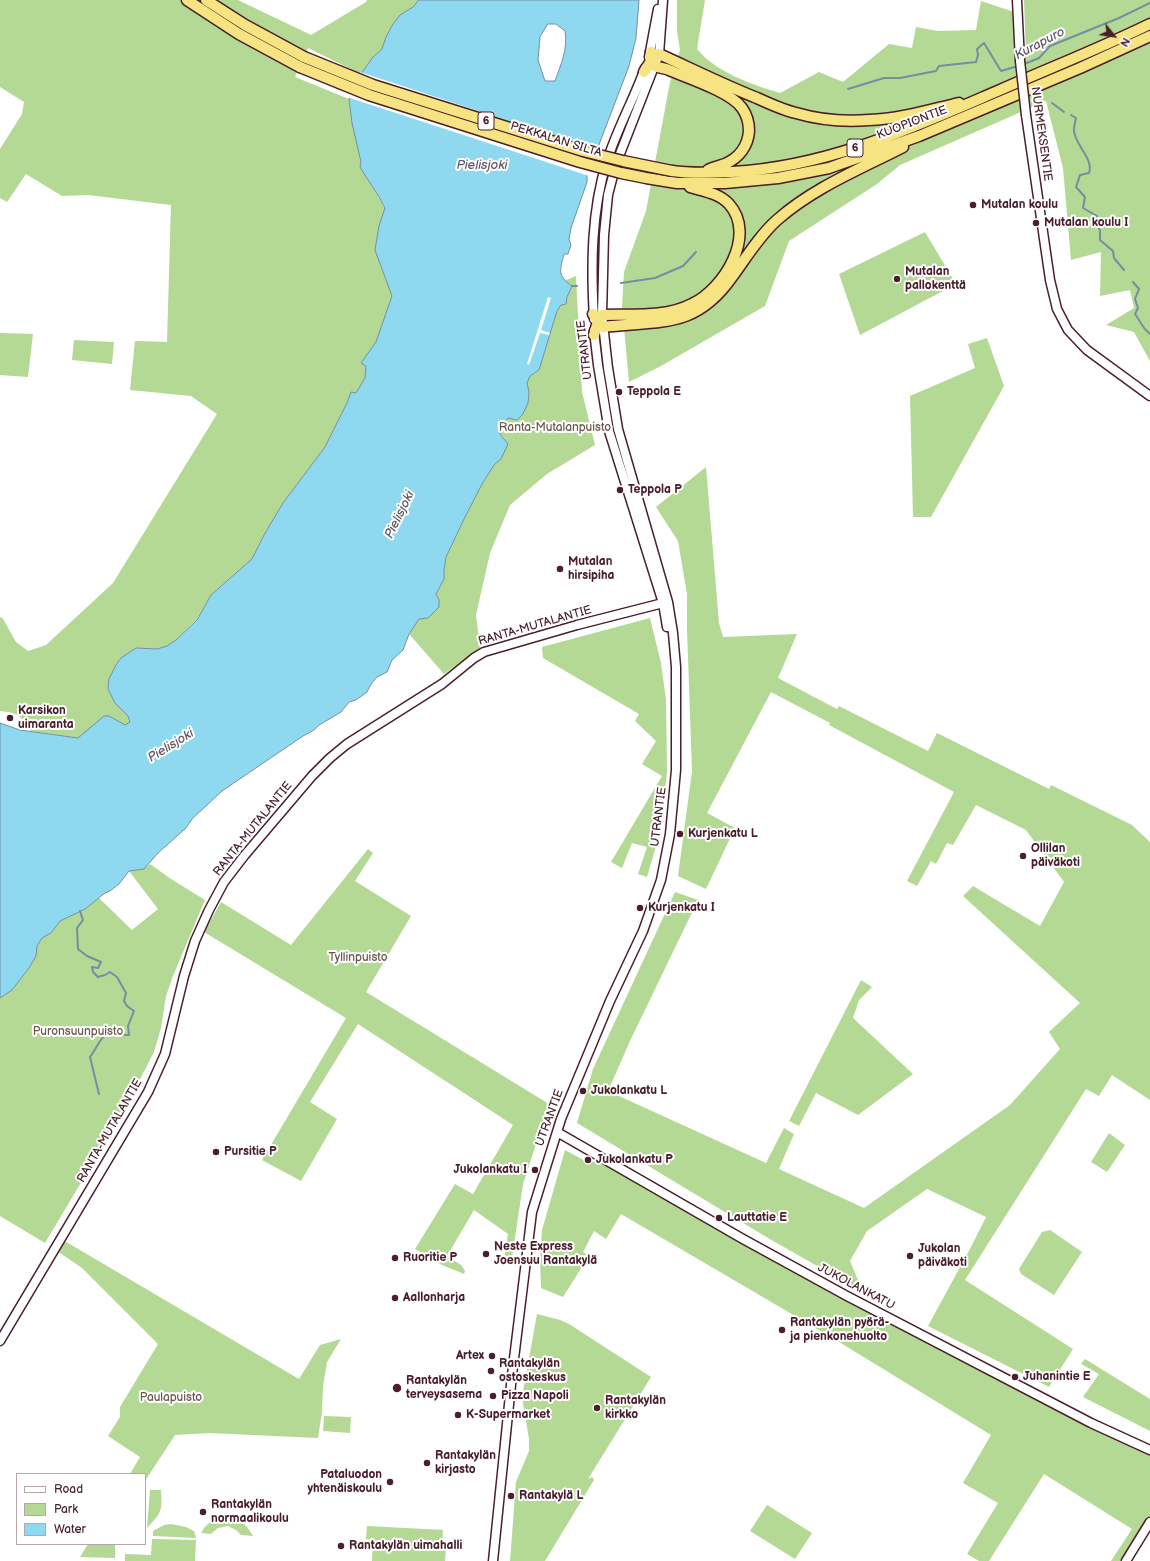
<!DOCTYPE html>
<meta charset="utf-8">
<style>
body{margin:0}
#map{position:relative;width:1150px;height:1561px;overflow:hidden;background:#fff;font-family:"Balsamiq Sans",sans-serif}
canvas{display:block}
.legend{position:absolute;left:16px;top:1473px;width:130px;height:72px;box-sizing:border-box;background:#fff;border:1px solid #b7a5aa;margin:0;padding:5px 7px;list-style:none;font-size:12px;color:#4a1f2b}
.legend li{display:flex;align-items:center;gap:8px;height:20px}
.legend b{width:20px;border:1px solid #b7a5aa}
.north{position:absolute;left:1094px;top:16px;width:40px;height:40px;-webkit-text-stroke:3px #fff;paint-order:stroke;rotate:120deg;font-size:11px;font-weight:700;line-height:16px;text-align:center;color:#4a1f2b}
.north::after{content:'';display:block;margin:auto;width:14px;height:18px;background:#4a1f2b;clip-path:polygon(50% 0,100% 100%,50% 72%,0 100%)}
</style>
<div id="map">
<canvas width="1150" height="1561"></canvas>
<ul class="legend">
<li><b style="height:5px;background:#fff"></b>Road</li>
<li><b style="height:11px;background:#b3d994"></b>Park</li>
<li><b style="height:11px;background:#8fd9f0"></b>Water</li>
</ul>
<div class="north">N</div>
</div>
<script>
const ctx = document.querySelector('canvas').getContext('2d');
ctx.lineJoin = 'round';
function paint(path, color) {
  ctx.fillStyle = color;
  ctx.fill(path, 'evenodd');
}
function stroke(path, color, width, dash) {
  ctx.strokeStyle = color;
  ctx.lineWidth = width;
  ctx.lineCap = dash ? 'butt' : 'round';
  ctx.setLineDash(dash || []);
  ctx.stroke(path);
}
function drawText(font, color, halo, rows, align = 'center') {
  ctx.font = font + ' "Balsamiq Sans",sans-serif';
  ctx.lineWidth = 4;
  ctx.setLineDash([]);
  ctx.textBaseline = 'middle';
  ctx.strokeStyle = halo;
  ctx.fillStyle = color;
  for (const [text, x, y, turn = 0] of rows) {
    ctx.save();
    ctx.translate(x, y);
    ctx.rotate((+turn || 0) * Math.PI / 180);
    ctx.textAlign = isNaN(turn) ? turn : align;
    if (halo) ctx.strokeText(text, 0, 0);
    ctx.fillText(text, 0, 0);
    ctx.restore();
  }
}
paint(new Path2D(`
 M 0,0 L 238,0 L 311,35 L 366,2 L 367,0 L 419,0 L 413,7 L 400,15 L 393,24 L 386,37 L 382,49 L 373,57 L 361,74 L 308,48 L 295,77 L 349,99 L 352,123 L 361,162 L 360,167 C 368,181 378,194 385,209 L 379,226 L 375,250 L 392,296 L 376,342 L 362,363 L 366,366 L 365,378 L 356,393 L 351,393 L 347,403 L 325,447 L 283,503 L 264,535 L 252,559 L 211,595 L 197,619 L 176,640 L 167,646 L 157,649 L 136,648 L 121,658 L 116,665 L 108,684 L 108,689 L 115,703 L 128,716 L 130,722 L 125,725 L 121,723 L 78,738 L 31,731 C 20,715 19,713 0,711 L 0,618 L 2,617 L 16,642 L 28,651 L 46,645 L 113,583 L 217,414 L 191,396 L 130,390 L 135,341 L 167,342 L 171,205 L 88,195 L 62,196 L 26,174 L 7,202 L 0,198 L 0,149 L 22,114 L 24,102 L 0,87 Z
 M 677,0 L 705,0 L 697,49 C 717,73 751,84 780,93 L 819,72 L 843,82 L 889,44 L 912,48 L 916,27 L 938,31 L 976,30 L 981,1 L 1017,13 L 1019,48 L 1026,55 L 1024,0 L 1150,0 L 1150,361 L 1134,332 L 1106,325 L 1134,308 L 1130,290 L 1100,296 L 1101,252 L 1071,260 L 1063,168 L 1046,101 L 900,165 L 877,184 L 789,241 L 765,306 L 661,366 L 629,382 L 622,306 L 624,272 L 646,211 L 670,82 L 680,50 L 677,31 Z
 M 925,232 L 956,284 L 860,335 L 839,274 Z
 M 576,276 L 582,392 L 595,445 L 547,474 L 510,505 L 490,553 L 476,615 L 480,648 L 444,674 L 409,634 L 419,619 L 439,600 L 436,594 L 444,579 L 444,570 L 446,557 L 464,519 L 482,484 L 494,465 L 501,459 L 505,439 L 500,434 L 502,424 L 508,418 L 517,420 L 523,414 L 528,403 L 529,392 L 527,383 L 530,376 L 539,370 L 557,311 L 561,305 L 564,304 L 572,286 L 564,281 Z
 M 0,333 L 33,334 L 28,377 L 0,375 Z
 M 987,338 L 1004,386 L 931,517 L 913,517 L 910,396 L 975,368 L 968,344 Z
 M 74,340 L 114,342 L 112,364 L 72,360 Z
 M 706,467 L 719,623 L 723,637 L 797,634 L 778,678 L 837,709 L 839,706 L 928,751 L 937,733 L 1049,789 L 1051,785 L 1132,825 L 1150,842 L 1150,1100 L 1112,1075 L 1099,1096 L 1086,1089 L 965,1280 L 1073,1349 L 1049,1387 L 928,1326 L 971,1247 L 986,1217 L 927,1189 L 867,1231 L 850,1261 L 863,1292 L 768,1238 L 577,1123 L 593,1069 L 675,892 L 698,900 L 630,1041 L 608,1091 L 766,1163 L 784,1128 L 794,1134 L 779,1169 L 864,1208 L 1010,1105 L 1060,1049 L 1049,1032 L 1080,1003 L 963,896 L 973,886 L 1040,926 L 1064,882 L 1026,830 L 976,805 L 953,845 L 947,843 L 936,864 L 931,861 L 917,886 L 907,881 L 954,792 L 829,725 L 830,723 L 771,692 L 707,813 L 735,828 L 706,889 L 678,876 L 692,771 L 687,629 L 687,594 L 678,541 L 656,507 Z
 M 650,618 L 661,663 L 666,700 L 667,772 L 660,832 L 647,877 L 638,874 L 647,847 L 632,843 L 622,868 L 611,862 L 662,776 L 642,764 L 656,741 L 635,721 L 639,714 L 543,658 L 542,647 Z
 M 368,849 L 373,853 L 355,881 L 411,916 L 366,992 L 549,1104 L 523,1184 L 511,1265 L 503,1264 L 508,1234 L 474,1210 L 447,1256 L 461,1265 L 465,1271 L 464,1274 L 442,1265 L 415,1249 L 455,1184 L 473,1194 L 513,1125 L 358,1024 L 310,1102 L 337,1119 L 301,1181 L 262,1160 L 346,1018 L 204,932 L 221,902 L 291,945 Z
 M 150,864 L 171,879 L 205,900 L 173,976 L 166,996 L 161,1028 L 154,1052 L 122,1114 L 45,1243 L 0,1216 L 0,998 L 12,990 L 29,968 L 36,956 L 37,946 L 42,938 L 51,933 L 60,921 L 85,909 L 99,898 L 132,930 L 158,909 L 129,871 L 144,869 Z
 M 861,980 L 872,987 L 859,1000 L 853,1018 L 913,1074 L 858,1115 L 816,1093 L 799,1126 L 789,1121 Z
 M 1109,1133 L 1125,1145 L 1107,1172 L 1091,1162 Z
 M 565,1150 L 589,1163 L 599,1160 L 1150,1454 L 1150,1518 L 1123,1561 L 1111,1561 L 1132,1529 L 1044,1474 L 989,1561 L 979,1561 L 967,1554 L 998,1503 L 963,1483 L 991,1435 L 831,1337 L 621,1214 L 606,1239 L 594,1231 L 583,1252 L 589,1256 L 563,1297 L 541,1288 L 540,1260 L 542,1230 Z
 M 1050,1230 L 1082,1252 L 1054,1295 L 1021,1274 L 1019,1269 L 1042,1232 Z
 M 63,1240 L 299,1379 L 320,1345 L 341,1339 L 327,1362 L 323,1386 L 322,1412 L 318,1438 L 209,1433 L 175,1435 L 145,1481 L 145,1474 L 130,1474 L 140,1457 L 108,1436 L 120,1417 L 120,1407 L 158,1344 L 82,1268 L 57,1251 Z
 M 537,1314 L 560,1320 L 569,1324 L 651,1377 L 588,1479 L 592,1477 L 594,1480 L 545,1561 L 510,1561 L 516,1482 L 529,1451 L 529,1439 L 522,1397 Z
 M 1085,1359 L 1150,1399 L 1150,1431 L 1083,1397 L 1099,1374 L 1081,1364 Z
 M 324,1416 L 351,1417 L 350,1433 L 323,1431 Z
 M 150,1490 L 161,1490 C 162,1512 162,1512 147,1528 Z
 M 767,1505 L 812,1533 L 795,1559 L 750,1531 Z
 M 222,1516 C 238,1516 246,1523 253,1536 L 241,1535 L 236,1530 L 228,1526 L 218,1528 L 211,1534 L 201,1533 C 206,1524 212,1520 222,1516 Z
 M 171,1524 L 186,1527 L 194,1531 L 196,1538 L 153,1536 L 153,1531 L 164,1525 Z
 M 367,1526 L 443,1530 L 442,1549 L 446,1549 L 445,1561 L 372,1561 L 373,1540 L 366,1539 Z
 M 152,1539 L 196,1540 L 195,1561 L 125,1561 L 125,1554 L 151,1555 Z
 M 88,1544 L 115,1544 L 115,1558 L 80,1557 Z`), '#b3d994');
const water = new Path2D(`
 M 419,0 L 639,0 L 636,38 L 629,66 L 587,176 L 587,182 L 571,228 L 569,239 L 571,245 L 568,254 L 564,254 C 560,270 557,276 572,286 L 567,297 L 566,304 L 561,305 L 557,311 L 539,370 L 530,376 L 527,383 L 529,392 L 528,403 L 523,414 L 517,420 L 508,418 L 502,424 L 500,434 L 508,444 L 501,459 L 494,465 L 482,484 L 464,519 L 446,557 L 444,570 L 444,579 L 436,594 L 439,600 L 439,607 L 428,618 L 419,619 L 409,634 L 403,650 L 392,660 L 387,672 L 377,677 L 371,684 L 367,692 L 356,700 L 349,702 L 341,712 L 319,725 L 314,730 L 303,736 L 222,791 L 192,819 L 186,828 L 158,853 L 144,869 L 129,871 L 119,884 L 110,891 L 105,893 L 85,909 L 60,921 L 51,933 L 42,938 L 37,946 L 36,956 L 29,968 L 12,990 L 0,998 L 0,723 L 20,730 L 78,738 L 104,716 L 109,716 L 125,725 L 130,722 L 128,716 L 115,703 L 108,689 L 109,679 L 116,665 L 121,658 L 136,648 L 157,649 L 167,646 L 176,640 L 197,620 L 211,595 L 252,559 L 264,535 L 283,503 L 325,447 L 347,403 L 351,392 L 356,393 L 365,378 L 366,366 L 361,363 L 376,342 L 392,296 L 375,250 L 379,226 L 385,208 C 378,193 368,181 360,167 L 361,162 L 352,123 L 349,99 L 361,74 L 373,57 L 382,49 L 386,37 L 393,24 L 400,15 L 413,7 ZM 548,24 L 556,24 L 565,31 C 568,49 561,64 555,81 L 545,81 L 538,60 L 540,37 Z`);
paint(water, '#8fd9f0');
stroke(water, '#738fa1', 1);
paint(new Path2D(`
 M 360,72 L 585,146 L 598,149 L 594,160 L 582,157 L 363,86 L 354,82 Z
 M 361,88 L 594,162 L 589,176 L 347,97 L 350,89 Z
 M 548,297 L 551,298 L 541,330 L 550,333 L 549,335 L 540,333 L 529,365 L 527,364 Z`), '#fff');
stroke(new Path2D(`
 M 1022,65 L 1039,58 L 1050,46 L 1119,18 L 1150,3
 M 848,89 L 884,78 L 900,78 L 936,71 L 939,66 L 976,62 L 978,55 L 977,49 L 984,43 L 1001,71 L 1018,66
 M 1052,103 L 1064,112
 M 1071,115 L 1076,118 C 1075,122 1074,127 1074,131 C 1075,145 1094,159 1089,173 L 1080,175 L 1076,187 L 1085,197 L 1083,208 L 1097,216 L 1096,224 L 1100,230 L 1100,240 L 1113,251 L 1114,258 L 1124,270
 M 1133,282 L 1139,289 L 1135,299 L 1138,308 L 1135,314 C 1142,323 1141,327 1150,334
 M 621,283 L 655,278 L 683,266 L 696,252
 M 572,286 L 577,286
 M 80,911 L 83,920 L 77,928 L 78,949 L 87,956 L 101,962 L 98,968 L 92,967 L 93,972 L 98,977 L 105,975 L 110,972 L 117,977 L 126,993 L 124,1001 L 127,1006 L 134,1011 L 128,1026 L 129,1035 C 123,1036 118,1032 112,1033 C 100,1034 97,1049 90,1057 L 99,1094`), '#738fa1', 2);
const secondary = new Path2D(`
 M 1017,0 L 1020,61
 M 649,57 L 658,9
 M 1026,115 L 1050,280 L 1057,309 L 1068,330 L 1087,350 L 1150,396
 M 594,319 C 591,267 591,211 607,161 C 617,129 634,99 645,68
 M 594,331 L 598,365 L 609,431 L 663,603 L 667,627
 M 557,1132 L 743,1239 L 847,1296 L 1091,1423 L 1150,1450
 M 0,1341 L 148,1092 L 165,1054 L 184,976 L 195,941 L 209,910 L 224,882 L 244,856 L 312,776 L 330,758 L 347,744 L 442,684 L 474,658 L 484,652 L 577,625 L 663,603
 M 493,1561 L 512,1375 L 532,1212 L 561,1119 L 610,1001 L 643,931 L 661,880 L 670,834 L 676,770 L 676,667 L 673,633 L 668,602 L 618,429 L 608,368 L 602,315 L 604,235 L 608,195 L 616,164 L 659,54 L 663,0
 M 1126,1561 L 1150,1522`);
const highway = new Path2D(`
 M 187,0 L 239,34 L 300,67
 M 206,0 L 245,25 L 304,57
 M 651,52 C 651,57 650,63 655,66 C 659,68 665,68 669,70 C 688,78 731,92 742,108 C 747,115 749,123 749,131 C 748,146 739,158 725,164 C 720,166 713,167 708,170
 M 644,72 L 651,61 L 659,54 C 692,69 724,85 757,98 C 770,104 783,110 796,113 C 820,120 845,122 869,120 C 900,119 929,110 959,103
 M 672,171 C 692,174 712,173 732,172 C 828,167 914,127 1000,90 C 1050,68 1101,48 1150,24
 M 621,173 L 646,178 L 677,183 L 725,183 L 778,178 L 829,168 L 919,136 L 1080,68 L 1150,36
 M 593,314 L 603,327 C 659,320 695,330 732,277 C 746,258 759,236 777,220 C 813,188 860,169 903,147
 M 594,335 L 599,318 L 602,315 C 632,314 665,318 692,304 C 724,289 757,235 729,204 C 719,193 703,191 690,187`);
stroke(secondary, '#4a1f2b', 11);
stroke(highway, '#4a1f2b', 13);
stroke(secondary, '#fff', 8);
stroke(highway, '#f6e381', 10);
const secondaryBridge = new Path2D(`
 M 1020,61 L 1026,115`);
const highwayBridge = new Path2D(`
 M 304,57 L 373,85 L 583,151 L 623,161 L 672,171
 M 300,67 L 369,95 L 580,162 L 621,173`);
stroke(secondaryBridge, '#4a1f2b', 11, []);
stroke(highwayBridge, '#4a1f2b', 13, []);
stroke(secondaryBridge, '#fff', 8);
stroke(highwayBridge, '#f6e381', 10);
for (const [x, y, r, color] of [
 [973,205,4,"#4a1f2b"],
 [1036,223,4,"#4a1f2b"],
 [897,279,4,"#4a1f2b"],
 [619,392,4,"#4a1f2b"],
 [620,490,4,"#4a1f2b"],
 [560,569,4,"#4a1f2b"],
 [10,718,4,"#4a1f2b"],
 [680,834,4,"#4a1f2b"],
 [1023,856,4,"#4a1f2b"],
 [640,908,4,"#4a1f2b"],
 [583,1091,4,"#4a1f2b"],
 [216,1152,4,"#4a1f2b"],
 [588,1160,4,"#4a1f2b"],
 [535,1170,4,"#4a1f2b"],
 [719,1218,4,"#4a1f2b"],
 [486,1254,4,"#4a1f2b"],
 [910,1256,4,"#4a1f2b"],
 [395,1258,4,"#4a1f2b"],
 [395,1298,4,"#4a1f2b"],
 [782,1330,4,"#4a1f2b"],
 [492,1356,4,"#4a1f2b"],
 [491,1371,4,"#4a1f2b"],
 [1015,1377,4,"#4a1f2b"],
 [397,1388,5,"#4a1f2b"],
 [493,1396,4,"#4a1f2b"],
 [597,1408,4,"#4a1f2b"],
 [458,1415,4,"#4a1f2b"],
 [427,1463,4,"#4a1f2b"],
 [390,1482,4,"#4a1f2b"],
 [511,1496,4,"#4a1f2b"],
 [203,1512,4,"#4a1f2b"],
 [341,1546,4,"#4a1f2b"]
]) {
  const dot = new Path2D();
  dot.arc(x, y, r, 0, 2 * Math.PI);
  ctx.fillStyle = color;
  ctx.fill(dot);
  stroke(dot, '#fff', 1.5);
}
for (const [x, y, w] of [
 [486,121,16],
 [855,148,16]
]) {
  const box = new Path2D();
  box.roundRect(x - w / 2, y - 9, w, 18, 3);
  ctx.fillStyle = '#fff';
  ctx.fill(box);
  stroke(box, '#4a1f2b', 1);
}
drawText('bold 11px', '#4a1f2b', null, [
 ["6",486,121],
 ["6",855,148]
]);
drawText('12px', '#4a1f2b', '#fff', [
 ["KUOPIONTIE",912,123,-21],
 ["NURMEKSENTIE",1041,134,82],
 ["PEKKALAN SILTA",556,140,17],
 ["UTRANTIE",585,350,-97],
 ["RANTA-MUTALANTIE",535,626,-16],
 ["UTRANTIE",659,817,-83],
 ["RANTA-MUTALANTIE",253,829,-51],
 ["UTRANTIE",550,1118,-70],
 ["RANTA-MUTALANTIE",110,1131,-60],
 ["JUKOLANKATU",856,1287,28]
]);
drawText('bold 12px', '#4a1f2b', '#fff', [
 ["Mutalan koulu",981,205],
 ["Mutalan koulu I",1044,223],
 ["Mutalan",905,272],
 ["pallokenttä",905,286],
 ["Teppola E",627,392],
 ["Teppola P",628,490],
 ["Mutalan",568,562],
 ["hirsipiha",568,576],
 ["Karsikon",18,711],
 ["uimaranta",18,725],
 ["Kurjenkatu L",688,834],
 ["Ollilan",1031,849],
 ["päiväkoti",1031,863],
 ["Kurjenkatu I",648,908],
 ["Jukolankatu L",591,1091],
 ["Pursitie P",224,1152],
 ["Jukolankatu P",596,1160],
 ["Jukolankatu I",527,1170,"right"],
 ["Lauttatie E",727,1218],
 ["Neste Express",494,1247],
 ["Joensuu Rantakylä",494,1261],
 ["Jukolan",918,1249],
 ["päiväkoti",918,1263],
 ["Ruoritie P",403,1258],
 ["Aallonharja",403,1298],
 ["Rantakylän pyörä-",790,1323],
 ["ja pienkonehuolto",790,1337],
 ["Artex",484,1356,"right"],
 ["Rantakylän",499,1364],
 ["ostoskeskus",499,1378],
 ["Juhanintie E",1023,1377],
 ["Rantakylän",406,1381],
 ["terveysasema",406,1395],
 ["Pizza Napoli",501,1396],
 ["Rantakylän",605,1401],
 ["kirkko",605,1415],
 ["K-Supermarket",466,1415],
 ["Rantakylän",435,1456],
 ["kirjasto",435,1470],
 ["Pataluodon",382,1475,"right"],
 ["yhtenäiskoulu",382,1489,"right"],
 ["Rantakylä L",519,1496],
 ["Rantakylän",211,1505],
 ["normaalikoulu",211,1519],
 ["Rantakylän uimahalli",349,1546]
], 'left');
drawText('12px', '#6a574a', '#fff', [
 ["Ranta-Mutalanpuisto",555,428],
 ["Tyllinpuisto",358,958],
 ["Puronsuunpuisto",78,1032],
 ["Paulapuisto",171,1398]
]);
drawText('italic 13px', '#5f5766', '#fff', [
 ["Kurapuro",1040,44,-28],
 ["Pielisjoki",482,166],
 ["Pielisjoki",400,515,-64],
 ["Pielisjoki",171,746,-32]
]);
</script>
